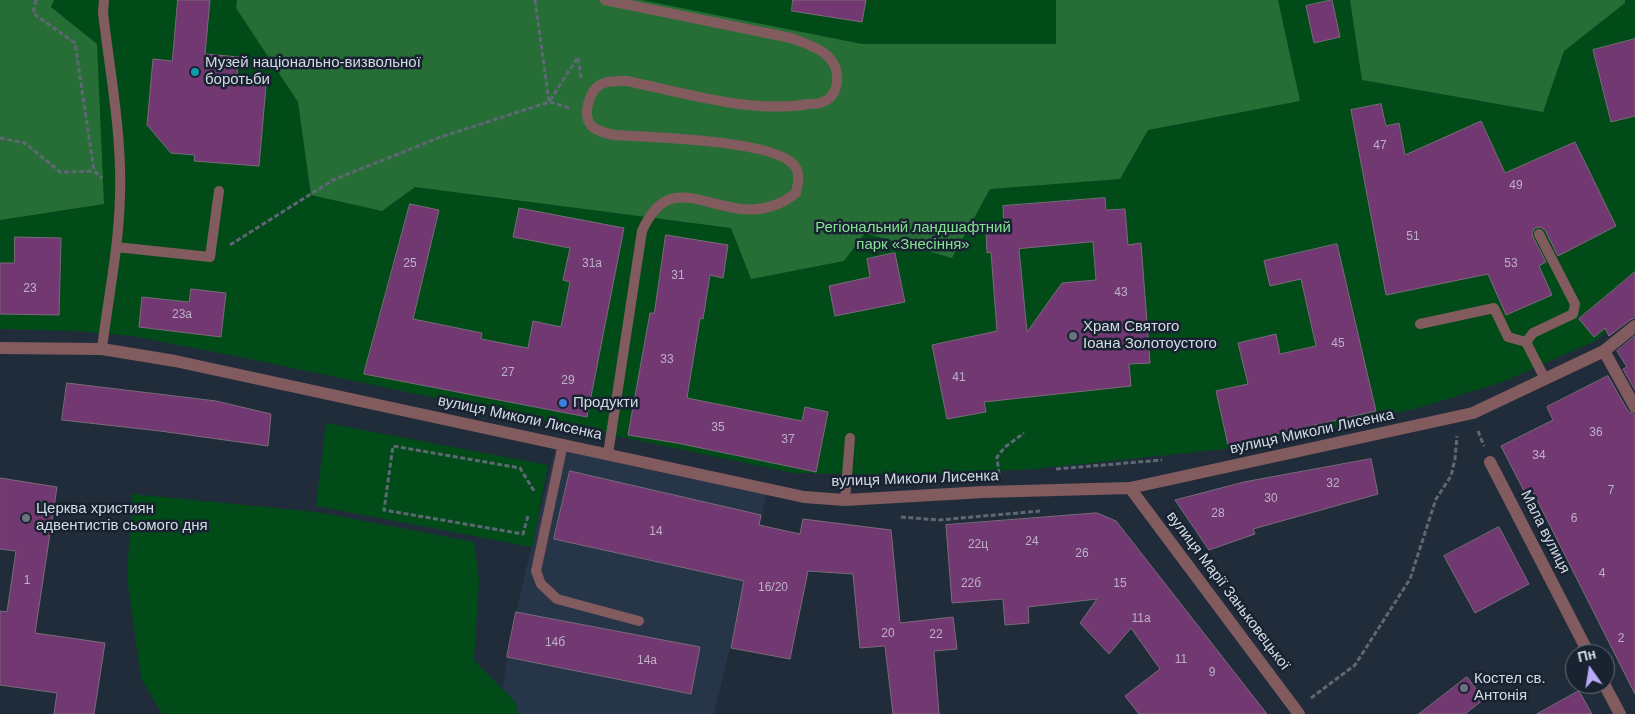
<!DOCTYPE html>
<meta charset="utf-8">
<style>
body{margin:0}
#map{position:relative;width:1635px;height:714px;overflow:hidden;background:#212c3a;font-family:Helvetica,sans-serif}
canvas{display:block}
.north{position:absolute;left:1565px;top:644px;width:50px;height:50px;box-sizing:border-box;background:#182230;border:1px solid #636c78;border-radius:50%;rotate:347deg;font-size:14px;font-weight:700;line-height:20px;text-align:center;color:#d4dbe5}
.north::after{content:'';display:block;margin:auto;width:18px;height:22px;background:#baaaf6;clip-path:polygon(50% 0,100% 100%,50% 72%,0 100%)}
</style>
<div id="map">
<canvas width="1635" height="714"></canvas>
<div class="north">Пн</div>
</div>
<script>
const ctx = document.querySelector('canvas').getContext('2d');
ctx.lineJoin = 'round';
function paint(path, color) {
  ctx.fillStyle = color;
  ctx.fill(path, 'evenodd');
}
function stroke(path, color, width, dash) {
  ctx.strokeStyle = color;
  ctx.lineWidth = width;
  ctx.lineCap = dash ? 'butt' : 'round';
  ctx.setLineDash(dash || []);
  ctx.stroke(path);
}
function drawText(font, color, halo, rows, align = 'center') {
  ctx.font = font + ' Helvetica,sans-serif';
  ctx.lineWidth = 5;
  ctx.setLineDash([]);
  ctx.textBaseline = 'middle';
  ctx.strokeStyle = halo;
  ctx.fillStyle = color;
  for (const [text, x, y, turn = 0] of rows) {
    ctx.save();
    ctx.translate(x, y);
    ctx.rotate((+turn || 0) * Math.PI / 180);
    ctx.textAlign = isNaN(turn) ? turn : align;
    if (halo) ctx.strokeText(text, 0, 0);
    ctx.fillText(text, 0, 0);
    ctx.restore();
  }
}
paint(new Path2D(`
 M 555,449 L 767,494 L 714,714 L 498,714 L 516,612 Z`), '#273548');
paint(new Path2D(`
 M 0,0 L 1635,0 L 1635,310 L 1595,341 L 1503,382 L 1418,408 L 1244,447 L 1034,469 L 924,475 L 793,473 L 245,358 L 133,336 L 72,331 L 0,329 Z
 M 326,423 L 548,465 L 532,547 L 316,506 Z
 M 132,494 L 317,512 L 474,542 L 479,581 L 474,660 L 516,703 L 518,714 L 162,714 L 141,678 L 127,577 Z`), '#014b19');
paint(new Path2D(`
 M 0,0 L 54,0 L 51,7 L 97,44 L 104,204 L 0,220 Z
 M 237,0 L 641,0 L 862,44 L 1056,44 L 1056,0 L 1278,0 L 1300,101 L 1148,130 L 1120,179 L 990,189 L 952,258 L 865,233 L 844,261 L 751,279 L 731,228 L 415,187 L 382,211 L 311,195 L 298,102 L 236,8 Z
 M 1350,0 L 1625,0 L 1625,3 L 1564,51 L 1543,112 L 1362,80 Z`), '#276e36');
const building = new Path2D(`
 M 178,0 L 210,0 L 205,54 L 239,57 L 236,83 L 266,86 L 259,166 L 194,161 L 195,155 L 171,153 L 147,125 L 153,59 L 172,61 Z
 M 793,0 L 866,0 L 862,22 L 792,11 Z
 M 1332,0 L 1340,37 L 1314,43 L 1306,6 Z
 M 1635,39 L 1635,116 L 1611,122 L 1593,50 Z
 M 1381,104 L 1386,126 L 1399,123 L 1405,155 L 1481,121 L 1505,173 L 1575,142 L 1616,226 L 1558,256 L 1545,230 L 1540,227 L 1535,228 L 1532,233 L 1533,237 L 1546,262 L 1539,266 L 1552,295 L 1506,315 L 1488,274 L 1386,295 L 1351,110 Z
 M 1105,198 L 1106,210 L 1125,209 L 1128,245 L 1141,243 L 1150,363 L 1129,364 L 1131,386 L 984,402 L 986,412 L 947,419 L 932,345 L 997,331 L 991,252 L 987,253 L 986,230 L 1004,228 L 1003,206 ZM 1093,242 L 1096,280 L 1062,283 L 1027,332 L 1019,249 Z
 M 410,204 L 439,210 L 413,319 L 482,333 L 481,339 L 528,348 L 533,321 L 561,327 L 570,282 L 563,280 L 570,248 L 513,237 L 519,208 L 624,228 L 587,417 L 364,374 Z
 M 666,235 L 728,245 L 723,278 L 710,275 L 703,319 L 700,318 L 687,398 L 802,421 L 805,407 L 828,412 L 816,472 L 677,443 L 628,435 L 650,313 L 654,313 Z
 M 15,237 L 61,238 L 59,315 L 0,314 L 0,263 L 14,263 Z
 M 1337,244 L 1376,411 L 1228,445 L 1216,391 L 1248,384 L 1238,343 L 1276,334 L 1280,354 L 1316,346 L 1301,279 L 1270,286 L 1264,261 Z
 M 895,253 L 905,302 L 835,316 L 829,286 L 870,277 L 867,259 Z
 M 1635,272 L 1635,318 L 1630,320 L 1609,336 L 1605,328 L 1594,337 L 1579,319 Z
 M 191,289 L 226,293 L 221,337 L 139,327 L 142,297 L 189,302 Z
 M 1635,336 L 1635,390 L 1623,369 L 1627,367 L 1617,351 Z
 M 1608,376 L 1628,411 L 1635,415 L 1635,694 L 1531,488 L 1524,491 L 1501,446 L 1553,420 L 1547,407 Z
 M 67,383 L 216,401 L 271,414 L 268,446 L 160,431 L 62,420 Z
 M 1371,459 L 1378,494 L 1253,529 L 1255,534 L 1209,550 L 1175,500 L 1244,482 Z
 M 570,471 L 761,515 L 759,525 L 800,534 L 803,519 L 891,530 L 900,623 L 953,617 L 957,649 L 934,651 L 939,714 L 893,714 L 885,646 L 860,648 L 853,574 L 808,571 L 790,659 L 731,648 L 744,581 L 554,539 Z
 M 0,478 L 57,487 L 35,633 L 105,643 L 94,714 L 54,714 L 57,693 L 0,685 L 0,611 L 7,612 L 16,551 L 0,549 Z
 M 1097,513 L 1116,521 L 1267,714 L 1139,714 L 1125,696 L 1160,669 L 1131,628 L 1109,654 L 1080,623 L 1097,599 L 1028,607 L 1029,623 L 1005,625 L 1003,599 L 952,603 L 946,525 Z
 M 1499,527 L 1529,584 L 1475,613 L 1444,556 Z
 M 516,612 L 700,647 L 691,694 L 507,657 Z
 M 1467,677 L 1484,699 L 1465,714 L 1419,714 Z
 M 1579,691 L 1592,714 L 1537,714 Z`);
paint(building, '#723871');
stroke(building, '#7b6b7a', 1);
stroke(new Path2D(`
 M 36,0 L 33,13 L 75,43 L 94,171 L 102,178
 M 535,0 L 549,102 L 578,57 L 581,78
 M 0,138 L 25,143 L 60,172 L 94,171
 M 230,245 L 333,180 L 438,138 L 549,102 L 570,108
 M 1478,431 L 1484,446
 M 1056,469 L 1162,460
 M 999,474 L 997,457 L 1005,447 L 1024,433
 M 528,516 L 523,534 L 384,510 L 393,446 L 520,468 L 534,491
 M 901,517 L 939,520 L 1040,511
 M 1311,698 L 1355,665 L 1410,579 L 1436,499 L 1451,476 L 1455,459 L 1457,436`), '#5e6774', 3, [5, 2.5]);
stroke(new Path2D(`
 M 605,0 L 791,38 C 809,45 834,51 837,74 C 838,85 835,97 823,102 C 819,104 813,104 808,104 C 751,114 684,93 627,81 C 617,81 605,80 597,87 C 591,92 590,98 588,104 C 583,126 595,131 614,135 C 649,137 771,140 793,164 C 801,173 798,183 796,193 C 781,205 762,211 742,209 C 699,205 667,175 642,231 L 608,454
 M 1539,234 L 1575,304 L 1573,314 L 1533,333 L 1526,342 L 1545,379
 M 116,247 L 210,257 L 219,191
 M 1420,324 L 1494,308 L 1508,337 L 1526,342
 M 102,349 C 108,298 119,247 120,195 C 122,134 110,73 103,13 L 104,0
 M 563,444 L 536,571 L 541,584 L 557,599 L 639,621
 M 845,500 L 850,438`), '#825b5f', 10);
stroke(new Path2D(`
 M 0,348 L 102,349 L 175,361 L 804,497 L 845,500 L 984,492 L 1130,488 L 1473,413 L 1604,351 L 1635,326
 M 1604,351 L 1635,407
 M 1490,462 L 1589,654
 M 1130,488 L 1299,714
 M 1604,684 L 1620,714`), '#825b5f', 12);
for (const [x, y, r, color] of [
 [195,72,5,"#0f9aa8"],
 [1073,336,5,"#6b7280"],
 [563,403,5,"#3f7fe0"],
 [26,518,5,"#6b7280"],
 [1464,688,5,"#6b7280"]
]) {
  const dot = new Path2D();
  dot.arc(x, y, r, 0, 2 * Math.PI);
  ctx.fillStyle = color;
  ctx.fill(dot);
  stroke(dot, '#182230', 2);
}
drawText('12px', '#bcb2c8', null, [
 ["47",1380,146],
 ["49",1516,186],
 ["51",1413,237],
 ["25",410,264],
 ["31а",592,264],
 ["53",1511,264],
 ["31",678,276],
 ["23",30,289],
 ["43",1121,293],
 ["23а",182,315],
 ["45",1338,344],
 ["33",667,360],
 ["27",508,373],
 ["41",959,378],
 ["29",568,381],
 ["35",718,428],
 ["36",1596,433],
 ["37",788,440],
 ["34",1539,456],
 ["32",1333,484],
 ["7",1611,491],
 ["30",1271,499],
 ["28",1218,514],
 ["6",1574,519],
 ["14",656,532],
 ["24",1032,542],
 ["22ц",978,545],
 ["26",1082,554],
 ["4",1602,574],
 ["1",27,581],
 ["22б",971,584],
 ["15",1120,584],
 ["16/20",773,588],
 ["11а",1141,619],
 ["20",888,634],
 ["22",936,635],
 ["2",1621,639],
 ["14б",555,643],
 ["11",1181,660],
 ["14а",647,661],
 ["9",1212,673]
]);
drawText('15px', '#d4dbe5', '#182230', [
 ["Музей національно-визвольної",205,63],
 ["боротьби",205,80],
 ["Храм Святого",1083,327],
 ["Іоана Золотоустого",1083,344],
 ["Продукти",573,403],
 ["Церква християн",36,509],
 ["адвентистів сьомого дня",36,526],
 ["Костел св.",1474,679],
 ["Антонія",1474,696]
], 'left');
drawText('15px', '#84e292', '#182230', [
 ["Регіональний ландшафтний",913,228],
 ["парк «Знесіння»",913,245]
]);
drawText('15px', '#d4dbe5', '#182230', [
 ["вулиця Миколи Лисенка",520,418,12],
 ["вулиця Миколи Лисенка",1312,432,-12],
 ["вулиця Миколи Лисенка",915,479,-2],
 ["Мала вулиця",1545,532,63],
 ["вулиця Марії Заньковецької",1228,591,53]
]);
</script>
